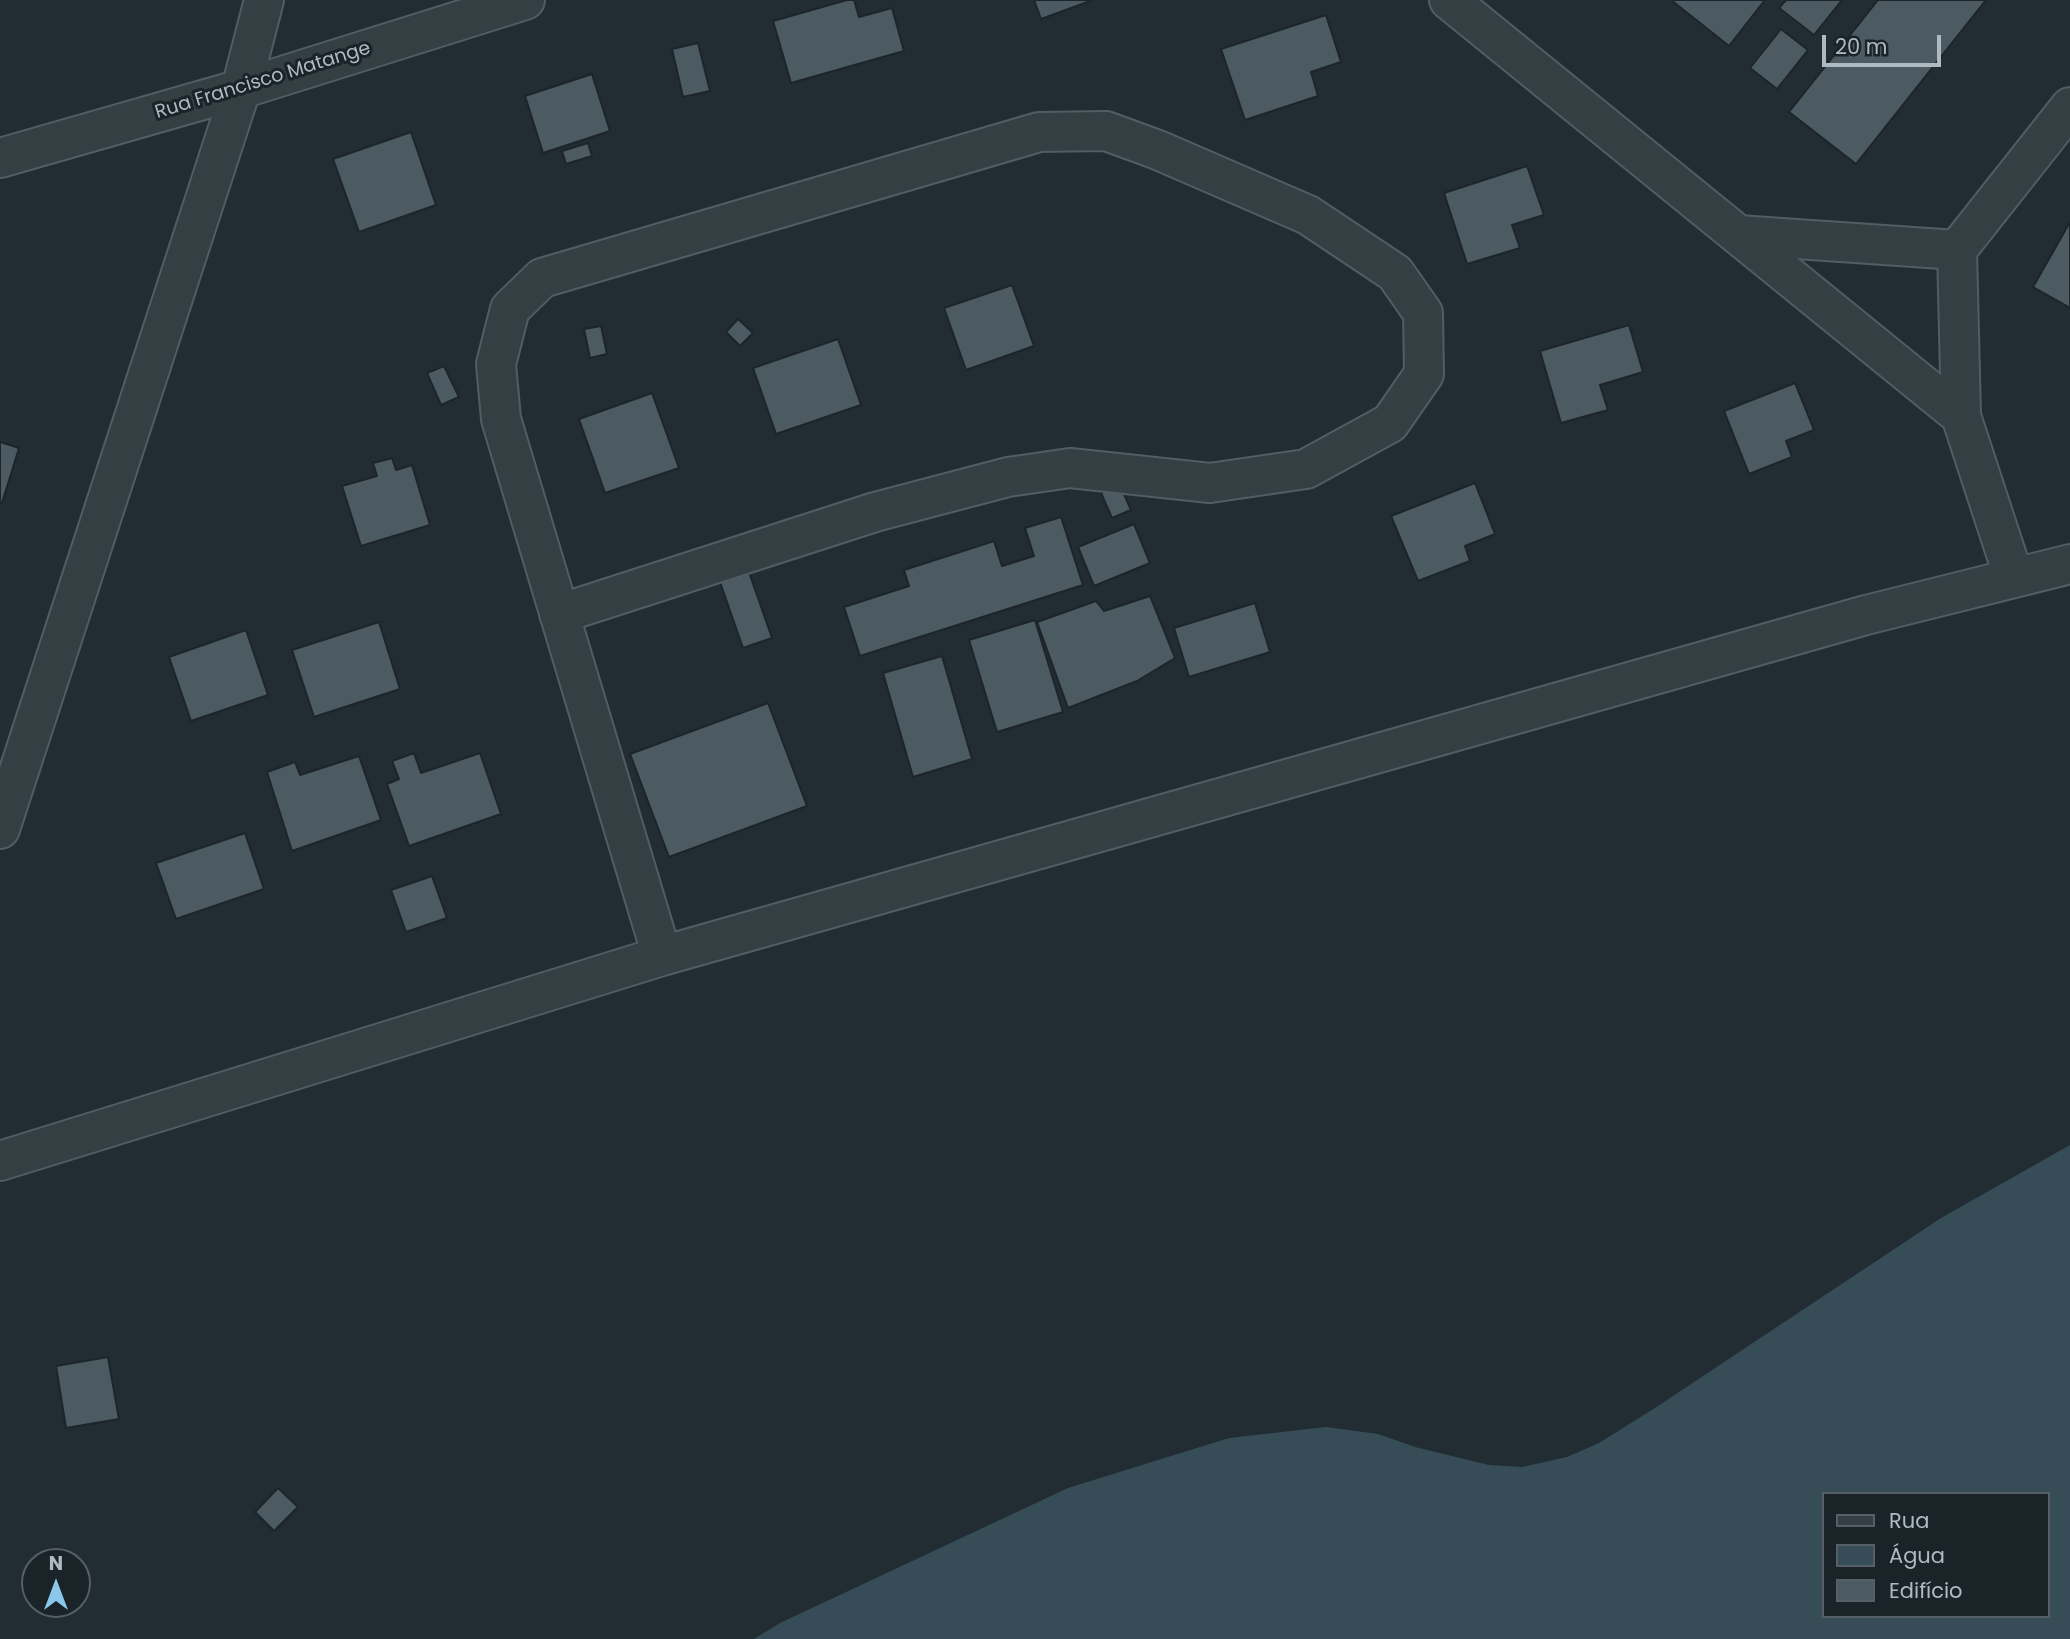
<!DOCTYPE html>
<meta charset="utf-8">
<style>
body{margin:0}
#map{position:relative;width:2070px;height:1639px;overflow:hidden;background:#212d33;font-family:Poppins,sans-serif}
canvas{display:block}
.legend{position:absolute;left:1822px;top:1492px;width:228px;height:126px;box-sizing:border-box;background:#1a2328;border:2px solid #555f65;margin:0;padding:9px 12px;list-style:none;font-size:21px;color:#aebac1}
.legend li{display:flex;align-items:center;gap:14px;height:35px}
.legend b{width:35px;border:2px solid #555f65}
.north{position:absolute;left:21px;top:1548px;width:70px;height:70px;box-sizing:border-box;background:#1a2328;border:2px solid #555f65;border-radius:50%;rotate:0deg;font-size:19px;font-weight:700;line-height:28px;text-align:center;color:#aebac1}
.north::after{content:'';display:block;margin:auto;width:24px;height:32px;background:#8ac7ea;clip-path:polygon(50% 0,100% 100%,50% 72%,0 100%)}
.scale{position:absolute;left:1822px;top:35px;width:119px;height:32px;box-sizing:border-box;border:4px solid #aebac1;border-top:0;padding-left:9px;font-size:21px;line-height:24px;white-space:nowrap;color:#aebac1;-webkit-text-stroke:5px #1a2328;paint-order:stroke}
</style>
<div id="map">
<canvas width="2070" height="1639"></canvas>
<ul class="legend">
<li><b style="height:9px;background:#343f44"></b>Rua</li>
<li><b style="height:19px;background:#364d58"></b>Água</li>
<li><b style="height:19px;background:#4c5a61"></b>Edifício</li>
</ul>
<div class="north">N</div>
<div class="scale">20 m</div>
</div>
<script>
const ctx = document.querySelector('canvas').getContext('2d');
ctx.lineJoin = 'round';
function paint(path, color) {
  ctx.fillStyle = color;
  ctx.fill(path, 'evenodd');
}
function stroke(path, color, width, dash) {
  ctx.strokeStyle = color;
  ctx.lineWidth = width;
  ctx.lineCap = dash ? 'butt' : 'round';
  ctx.setLineDash(dash || []);
  ctx.stroke(path);
}
function drawText(font, color, halo, rows, align = 'center') {
  ctx.font = font + ' Poppins,sans-serif';
  ctx.lineWidth = 6;
  ctx.setLineDash([]);
  ctx.textBaseline = 'middle';
  ctx.strokeStyle = halo;
  ctx.fillStyle = color;
  for (const [text, x, y, turn = 0] of rows) {
    ctx.save();
    ctx.translate(x, y);
    ctx.rotate((+turn || 0) * Math.PI / 180);
    ctx.textAlign = isNaN(turn) ? turn : align;
    if (halo) ctx.strokeText(text, 0, 0);
    ctx.fillText(text, 0, 0);
    ctx.restore();
  }
}
paint(new Path2D(`
 M 2070,1145 L 2070,1639 L 754,1639 L 780,1623 L 1068,1488 L 1229,1438 L 1326,1427 L 1378,1434 L 1415,1447 L 1489,1465 L 1522,1467 L 1567,1457 L 1599,1443 L 1658,1406 L 1941,1218 ZM 1823,1494 L 2047,1494 L 2047,1616 L 1823,1616 Z`), '#364d58');
const building = new Path2D(`
 M 847,0 L 854,0 L 859,17 L 892,8 L 904,51 L 791,83 L 773,21 Z
 M 1034,0 L 1093,0 L 1041,19 Z
 M 1671,0 L 1765,0 L 1729,46 Z
 M 1786,0 L 1842,0 L 1814,35 L 1779,8 Z
 M 1878,0 L 1986,0 L 1856,164 L 1789,112 Z
 M 1326,15 L 1341,62 L 1311,72 L 1318,96 L 1245,120 L 1221,49 Z
 M 1781,29 L 1808,50 L 1777,89 L 1750,68 Z
 M 698,43 L 710,91 L 683,97 L 672,49 Z
 M 592,74 L 610,131 L 543,153 L 525,96 Z
 M 411,132 L 436,205 L 359,232 L 333,159 Z
 M 588,143 L 592,156 L 566,164 L 562,151 Z
 M 1527,166 L 1544,215 L 1512,225 L 1520,248 L 1467,264 L 1444,193 Z
 M 2070,222 L 2070,308 L 2033,287 Z
 M 1012,285 L 1034,346 L 966,370 L 944,308 Z
 M 738,319 L 753,333 L 740,346 L 726,332 Z
 M 1629,325 L 1643,372 L 1600,385 L 1608,410 L 1561,423 L 1540,351 Z
 M 601,326 L 607,354 L 590,358 L 584,329 Z
 M 838,339 L 861,405 L 776,434 L 753,368 Z
 M 444,366 L 459,397 L 441,405 L 427,373 Z
 M 1795,383 L 1814,430 L 1786,441 L 1792,457 L 1749,474 L 1724,411 Z
 M 652,393 L 679,468 L 605,493 L 579,419 Z
 M 0,442 L 19,448 L 2,503 L 0,502 Z
 M 392,458 L 396,470 L 412,465 L 430,525 L 361,546 L 342,486 L 377,476 L 373,463 Z
 M 1475,483 L 1495,534 L 1465,546 L 1470,561 L 1418,581 L 1391,516 Z
 M 1120,485 L 1131,510 L 1112,518 L 1101,493 Z
 M 1061,517 L 1083,585 L 860,656 L 844,607 L 909,586 L 904,570 L 994,541 L 1002,566 L 1034,556 L 1025,528 Z
 M 1134,524 L 1150,563 L 1094,586 L 1078,547 Z
 M 749,572 L 772,638 L 743,648 L 720,582 Z
 M 1150,596 L 1175,658 L 1137,681 L 1068,708 L 1037,622 L 1096,601 L 1104,611 Z
 M 1255,603 L 1270,652 L 1189,677 L 1174,628 Z
 M 1035,620 L 1063,712 L 997,732 L 969,640 Z
 M 379,622 L 400,689 L 314,717 L 292,650 Z
 M 246,630 L 268,695 L 191,721 L 169,657 Z
 M 942,656 L 972,759 L 913,777 L 883,673 Z
 M 768,703 L 807,806 L 669,857 L 630,754 Z
 M 414,753 L 421,773 L 480,753 L 501,814 L 409,846 L 387,784 L 399,779 L 392,761 Z
 M 359,756 L 381,820 L 292,851 L 267,772 L 295,762 L 300,775 Z
 M 245,833 L 264,889 L 176,919 L 156,863 Z
 M 432,876 L 447,918 L 406,932 L 391,890 Z
 M 108,1357 L 119,1419 L 66,1428 L 56,1366 Z
 M 278,1488 L 298,1507 L 274,1531 L 255,1512 Z`);
paint(building, '#4c5a61');
stroke(building, '#1c252a', 2);
const minor = new Path2D(`
 M 1449,0 L 1961,416
 M 0,158 L 241,89 L 525,0
 M 1738,235 L 1957,250
 M 2014,578 L 1961,416 L 1957,250 L 2070,107
 M 559,614 L 875,512 L 1008,477 L 1070,468 L 1210,483 L 1306,469 L 1390,423 L 1424,374 L 1423,313 L 1395,273 L 1308,215 L 1158,150 L 1106,131 L 1039,132 L 542,278 L 510,309 L 496,364 L 501,419 L 662,956
 M 0,829 L 241,89 L 264,0
 M 0,1161 L 662,956 L 1866,615 L 2070,564`);
stroke(minor, '#525c62', 42);
stroke(minor, '#343f44', 38);
drawText('19px', '#aebac1', '#1a2328', [
 ["Rua Francisco Matange",263,81,-17]
]);
</script>
